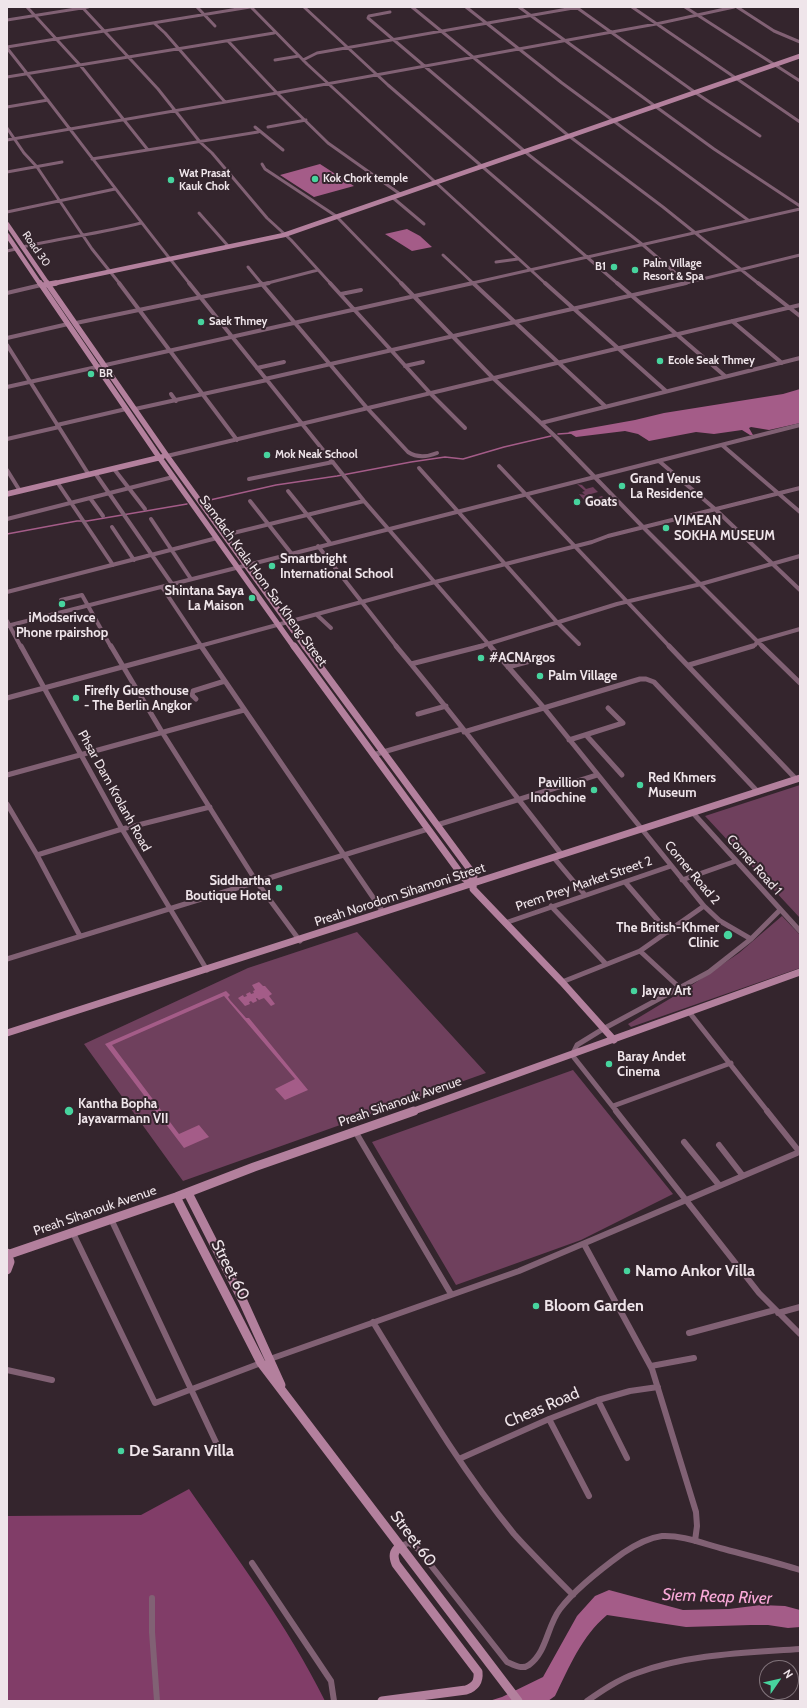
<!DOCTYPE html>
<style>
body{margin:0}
#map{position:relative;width:807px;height:1708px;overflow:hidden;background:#34252d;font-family:Cabin,sans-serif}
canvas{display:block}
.frame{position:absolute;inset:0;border:8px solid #efe5ea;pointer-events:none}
.north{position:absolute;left:759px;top:1660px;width:40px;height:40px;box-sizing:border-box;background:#34252d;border:1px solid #7f7279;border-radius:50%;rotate:56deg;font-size:11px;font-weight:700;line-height:16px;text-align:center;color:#efe5ea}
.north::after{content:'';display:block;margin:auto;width:14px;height:18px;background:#47d49e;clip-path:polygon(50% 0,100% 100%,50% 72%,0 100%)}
</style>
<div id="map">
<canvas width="807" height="1708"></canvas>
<div class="frame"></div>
<div class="north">N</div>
</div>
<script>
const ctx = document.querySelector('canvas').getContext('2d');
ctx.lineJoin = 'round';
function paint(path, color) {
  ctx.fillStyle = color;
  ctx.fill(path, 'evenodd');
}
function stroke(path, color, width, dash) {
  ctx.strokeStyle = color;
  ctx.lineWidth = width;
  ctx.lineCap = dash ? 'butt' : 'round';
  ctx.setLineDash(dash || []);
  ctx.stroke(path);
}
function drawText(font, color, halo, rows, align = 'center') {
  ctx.font = font + ' Cabin,sans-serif';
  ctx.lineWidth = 4;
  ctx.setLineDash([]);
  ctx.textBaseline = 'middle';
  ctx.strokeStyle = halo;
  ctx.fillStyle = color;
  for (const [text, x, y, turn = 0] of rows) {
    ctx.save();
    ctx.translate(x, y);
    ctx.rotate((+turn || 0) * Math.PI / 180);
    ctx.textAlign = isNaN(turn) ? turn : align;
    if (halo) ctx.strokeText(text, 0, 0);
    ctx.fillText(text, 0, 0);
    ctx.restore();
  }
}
paint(new Path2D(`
 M 577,484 L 582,485 L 586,489 L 593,487 L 598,492 L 591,494 L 595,498 L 602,496 L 607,501 L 599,503 L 591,498 L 584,500 L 579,494 L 585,495 L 582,492 L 585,491 Z
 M 800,785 L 800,918 L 705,816 Z
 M 782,916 L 800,935 L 800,968 L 631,1027 L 628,1024 L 686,989 L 739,953 Z
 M 357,932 L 486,1073 L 183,1181 L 84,1044 L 248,968 Z
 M 573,1070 L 673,1194 L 581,1240 L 456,1285 L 372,1142 Z`), '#6f405d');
paint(new Path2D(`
 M 189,1489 C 237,1558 288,1626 325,1701 L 7,1701 L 7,1516 L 141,1515 Z`), '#813d68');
paint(new Path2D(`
 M 320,164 L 354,186 L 314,197 L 280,175 Z
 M 407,229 L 420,236 L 432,247 L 412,251 L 385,234 Z
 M 800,389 L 800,423 L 769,430 L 751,427 L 749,428 L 753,435 L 750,435 L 742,430 L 714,434 L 696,432 L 649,441 L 638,434 L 625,431 L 576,437 L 568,432 L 635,420 L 664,413 L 783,394 Z
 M 259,982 L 263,986 L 265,986 L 272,994 L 269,996 L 275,1004 L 271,1006 L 264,998 L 259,1000 L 257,998 L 256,998 L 257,1001 L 253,1003 L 251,1001 L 249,1002 L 250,1004 L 245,1006 L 238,998 L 243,995 L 244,997 L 247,996 L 246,994 L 250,992 L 251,994 L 254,993 L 253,991 L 255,990 L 252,985 Z
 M 226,991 L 230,995 L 228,997 L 230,1000 L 246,1018 L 249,1018 L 308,1090 L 285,1100 L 275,1089 L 295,1079 L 224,996 L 112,1045 L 179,1134 L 199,1125 L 209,1137 L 184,1148 L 105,1044 Z
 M 609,1590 L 683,1610 L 729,1609 L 761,1605 L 785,1606 L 800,1610 L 800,1627 L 788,1628 L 768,1625 L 751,1625 L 686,1627 L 607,1615 C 581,1637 570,1666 555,1696 L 548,1701 L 489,1701 L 502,1697 L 543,1677 L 577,1616 L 595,1596 Z`), '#a45c88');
stroke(new Path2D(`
 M 558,434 L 572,433
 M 210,500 L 276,485 L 337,476 L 411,462 L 445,457 L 463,459 L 504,447 L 551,436
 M 7,534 L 77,521 L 87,521 L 187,504`), '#a45c88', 1.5);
stroke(new Path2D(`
 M 27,7 L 80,65 L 148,150
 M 82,7 L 158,89 L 200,142 L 212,153 L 267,218 L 291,240 L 331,284
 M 197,7 L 215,26
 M 251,7 L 307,64 L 546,284
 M 304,7 L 388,85 L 618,284
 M 412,7 L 569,136 L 663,207 L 759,284
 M 466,7 L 562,83 L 748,220
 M 519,7 L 714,149 L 800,206
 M 576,7 L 696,93 L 760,136
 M 632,7 L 800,122
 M 685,7 L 800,81
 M 737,7 L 774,31 L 800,42
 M 390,12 L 369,16 L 368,18 L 529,155 L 643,245 L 687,283
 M 7,20 L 88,7
 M 154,23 L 165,33 L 225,102
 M 228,41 L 277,93 L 328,143 L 400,194
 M 7,47 L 250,7
 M 7,48 C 69,126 127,206 190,284
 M 275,60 L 299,56
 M 303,60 L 317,53 L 579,7
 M 7,77 L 274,33
 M 7,107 L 48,100
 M 255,127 L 283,150
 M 268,127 L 306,120
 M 7,128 L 24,153 L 37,167 L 92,249 L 120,284
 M 7,140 L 277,93 L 656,24 L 734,7
 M 92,159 L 258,132
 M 262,164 L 265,169 L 336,216 L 402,284
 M 7,172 L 62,162
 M 392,197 L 424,224
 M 7,212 L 115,189
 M 199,213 L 229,247
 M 22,247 C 62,238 102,233 141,223
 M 7,251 L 16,249
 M 443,255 L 474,284
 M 496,262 L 518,259
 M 248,267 L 262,284
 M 264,284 L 318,270
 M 468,284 L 800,209
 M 682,284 L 800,255`), '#816174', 3);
stroke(new Path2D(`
 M 119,283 L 237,440
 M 189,283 L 364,501 L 491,647
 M 261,283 L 367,408 L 408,452 C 417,458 427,457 437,453
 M 330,283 L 430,393 L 465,428
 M 401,283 L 493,378 L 557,438 L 643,527 L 763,647
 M 473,283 L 606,407
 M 545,283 L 666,391
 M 617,283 L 725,376
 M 758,283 L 800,316
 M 7,293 L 41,285
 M 341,294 L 361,290
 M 732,321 L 782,363
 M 76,323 L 269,283
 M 7,338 L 68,324
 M 7,345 L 89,475
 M 405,366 L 423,362
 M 257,368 L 284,362
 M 265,379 L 686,283
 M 7,387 L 473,283
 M 171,394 L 176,401
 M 135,409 L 267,380
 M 541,423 L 800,358
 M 57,425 L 126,409
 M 7,439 L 59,427
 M 722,445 L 800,512
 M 167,456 L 800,305
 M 659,461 L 715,509 L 800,590
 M 499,466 L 670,647
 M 419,468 L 557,622 L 579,644
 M 114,469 L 145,509
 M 7,470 L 20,491
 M 95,473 L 172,584
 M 249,479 L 333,462
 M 57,482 L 113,565
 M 288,491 L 330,543
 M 90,498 L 103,516
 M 250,501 L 291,553
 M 7,519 L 173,477
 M 151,519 L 191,579
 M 112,527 L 134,560
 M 225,535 L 364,501
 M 318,546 L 397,647
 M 162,587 L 202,647
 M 7,592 L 217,538
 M 61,600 L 82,595 L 111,647
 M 317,615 L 331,628
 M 7,621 L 21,647
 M 7,626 L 800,425
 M 196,647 L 435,582 L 592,542 L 608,536 L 800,488
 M 478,647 L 617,604 L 701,584 L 800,556
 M 750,647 L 755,645 L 758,641 L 800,629`), '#816174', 4);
stroke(new Path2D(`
 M 21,646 L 122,829 L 207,970
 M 111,646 L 162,732 L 256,881 L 300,941
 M 201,646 L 383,912
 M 396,646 C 453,714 507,785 562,855
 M 490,646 L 544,708 L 704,906 L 720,921 L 751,939
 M 669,646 L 796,779
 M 762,646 L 800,683
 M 411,664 L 482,646
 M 689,665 L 753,646
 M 508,667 L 534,660
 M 7,698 L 200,646
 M 196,699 L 192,695 L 193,691 L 225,681
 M 418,714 L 446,706
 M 464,732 L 640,679 L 646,679 L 654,682 L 758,792
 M 586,735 L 622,775
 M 569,740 L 623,723 L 608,708
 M 373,755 L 462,729
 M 7,775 L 244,710
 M 7,804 L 37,855 L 80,936
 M 693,813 L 800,931
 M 437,825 L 597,775
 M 37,855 L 122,829 L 210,807
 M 554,858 L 585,895
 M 682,880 L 736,861
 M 625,882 L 668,932
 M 551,906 L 606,964
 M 505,923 L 671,866
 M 640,951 L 680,988
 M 7,959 L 428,829
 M 562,982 L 640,951 L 704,906
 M 689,1012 L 768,1112
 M 613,1106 L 731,1063
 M 617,1112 L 572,1055 L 577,1045 L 603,1029 L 709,972 L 751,939 L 780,910`), '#816174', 5);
stroke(new Path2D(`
 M 616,1111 L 759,1293 L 800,1334
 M 355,1131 L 451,1294
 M 684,1142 L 719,1185
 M 719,1145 L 743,1176
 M 111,1219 L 221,1453
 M 73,1233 L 155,1403 L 261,1363
 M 584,1244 L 652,1369 L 696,1512 L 697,1526 L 695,1541
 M 778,1313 L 800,1307
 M 373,1322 C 417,1394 460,1468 514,1534 C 533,1555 553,1575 573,1595
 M 689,1333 L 775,1310
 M 270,1359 L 519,1271 L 797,1153 L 798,1150 L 767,1111
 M 651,1366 L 694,1358
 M 7,1370 L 52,1380
 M 598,1400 L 630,1391 L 658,1387
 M 549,1419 L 589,1496
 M 459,1459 L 549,1419 L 598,1400 L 627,1458
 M 400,1546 L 409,1543 L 418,1549 L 507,1662 C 514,1665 522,1670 529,1665 C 547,1652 547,1626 560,1609 C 576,1588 601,1569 623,1553 C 635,1545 647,1538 662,1536 C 683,1535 704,1544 724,1549 C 749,1556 775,1562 800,1570
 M 252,1563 L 331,1681 L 334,1701
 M 152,1598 L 152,1632 L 157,1701
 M 587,1701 C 603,1690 619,1679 637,1673 C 689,1654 745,1653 800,1649`), '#816174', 6);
stroke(new Path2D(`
 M 7,224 L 48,284
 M 7,235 L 40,284
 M 51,284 L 284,235 L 800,56`), '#b3809d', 4.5);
stroke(new Path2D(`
 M 40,283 L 159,457 L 294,647
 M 47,283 L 167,456 L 305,647
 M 44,285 L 56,283
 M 7,494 L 162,457`), '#b3809d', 5.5);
stroke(new Path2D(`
 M 294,646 L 464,878 L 473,884
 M 305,646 L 474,875 L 473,889 L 562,982 L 614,1040
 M 7,1033 L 800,778
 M 411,1112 L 800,972`), '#b3809d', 7);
stroke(new Path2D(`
 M 188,1193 L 243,1301 L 281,1385
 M 176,1197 L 261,1363 L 518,1701
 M 7,1253 L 10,1262 L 7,1270
 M 7,1255 L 176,1197 L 254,1167 L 414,1111
 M 382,1701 L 466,1690 C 475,1687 479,1682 478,1672 L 396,1564 C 393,1556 393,1552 400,1546`), '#b3809d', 9);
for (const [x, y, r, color] of [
 [315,179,4,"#47d49e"],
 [171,180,4,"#47d49e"],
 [614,267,4,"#47d49e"],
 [635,270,4,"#47d49e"],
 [201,322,4,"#47d49e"],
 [660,361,4,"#47d49e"],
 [91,374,4,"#47d49e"],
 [267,455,4,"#47d49e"],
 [622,486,4,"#47d49e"],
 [577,502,4,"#47d49e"],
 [666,528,4,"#47d49e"],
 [272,566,4,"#47d49e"],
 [252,598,4,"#47d49e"],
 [62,604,4,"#47d49e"],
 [481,658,4,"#47d49e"],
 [540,676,4,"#47d49e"],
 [76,698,4,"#47d49e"],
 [640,785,4,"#47d49e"],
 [594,790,4,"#47d49e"],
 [279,888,4,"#47d49e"],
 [728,935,5,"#47d49e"],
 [634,991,4,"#47d49e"],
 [609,1064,4,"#47d49e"],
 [69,1111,5,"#47d49e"],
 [627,1271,4,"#47d49e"],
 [536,1306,4,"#47d49e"],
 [121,1451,4,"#47d49e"]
]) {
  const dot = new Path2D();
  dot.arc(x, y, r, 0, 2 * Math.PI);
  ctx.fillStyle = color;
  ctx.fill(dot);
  stroke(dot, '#34252d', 1.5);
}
drawText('bold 11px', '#efe5ea', '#34252d', [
 ["Wat Prasat",179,174],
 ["Kauk Chok",179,187],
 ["Kok Chork temple",323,179],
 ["Palm Village",643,264],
 ["Resort & Spa",643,277],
 ["B1",606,267,"right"],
 ["Saek Thmey",209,322],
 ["Ecole Seak Thmey",668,361],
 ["BR",99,374],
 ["Mok Neak School",275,455]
], 'left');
drawText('11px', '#efe5ea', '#34252d', [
 ["Road 30",36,249,55]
]);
drawText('bold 13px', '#efe5ea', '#34252d', [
 ["Grand Venus",630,479],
 ["La Residence",630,494],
 ["Goats",585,502],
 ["VIMEAN",674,521],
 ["SOKHA MUSEUM",674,536],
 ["Smartbright",280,559],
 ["International School",280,574],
 ["Shintana Saya",244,591,"right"],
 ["La Maison",244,606,"right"],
 ["iModserivce",62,618,"center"],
 ["Phone rpairshop",62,633,"center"],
 ["#ACNArgos",489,658],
 ["Palm Village",548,676],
 ["Firefly Guesthouse",84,691],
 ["- The Berlin Angkor",84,706],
 ["Red Khmers",648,778],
 ["Museum",648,793],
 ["Pavillion",586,783,"right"],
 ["Indochine",586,798,"right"],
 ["Siddhartha",271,881,"right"],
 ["Boutique Hotel",271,896,"right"],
 ["The British-Khmer",719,928,"right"],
 ["Clinic",719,943,"right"],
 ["Jayav Art",642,991],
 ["Baray Andet",617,1057],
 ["Cinema",617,1072],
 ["Kantha Bopha",78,1104],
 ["Jayavarmann VII",78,1119]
], 'left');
drawText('13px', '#efe5ea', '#34252d', [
 ["Samdach Krala Hom Sar Kheng Street",263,581,54],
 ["Phsar Dam Krolanh Road",114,791,61],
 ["Corner Road 1",754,865,48],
 ["Corner Road 2",692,873,50],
 ["Prem Prey Market Street 2",584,884,-19],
 ["Preah Norodom Sihamoni Street",400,895,-18],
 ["Preah Sihanouk Avenue",400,1102,-19],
 ["Preah Sihanouk Avenue",95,1211,-19]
]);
drawText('16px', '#efe5ea', '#34252d', [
 ["Street 60",230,1270,63],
 ["Cheas Road",542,1408,-23],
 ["Street 60",413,1539,53]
]);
drawText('bold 16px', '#efe5ea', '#34252d', [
 ["Namo Ankor Villa",635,1271],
 ["Bloom Garden",544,1306],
 ["De Sarann Villa",129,1451]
], 'left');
drawText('italic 17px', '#f9a8d8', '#34252d', [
 ["Siem Reap River",717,1597,2]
]);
</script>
